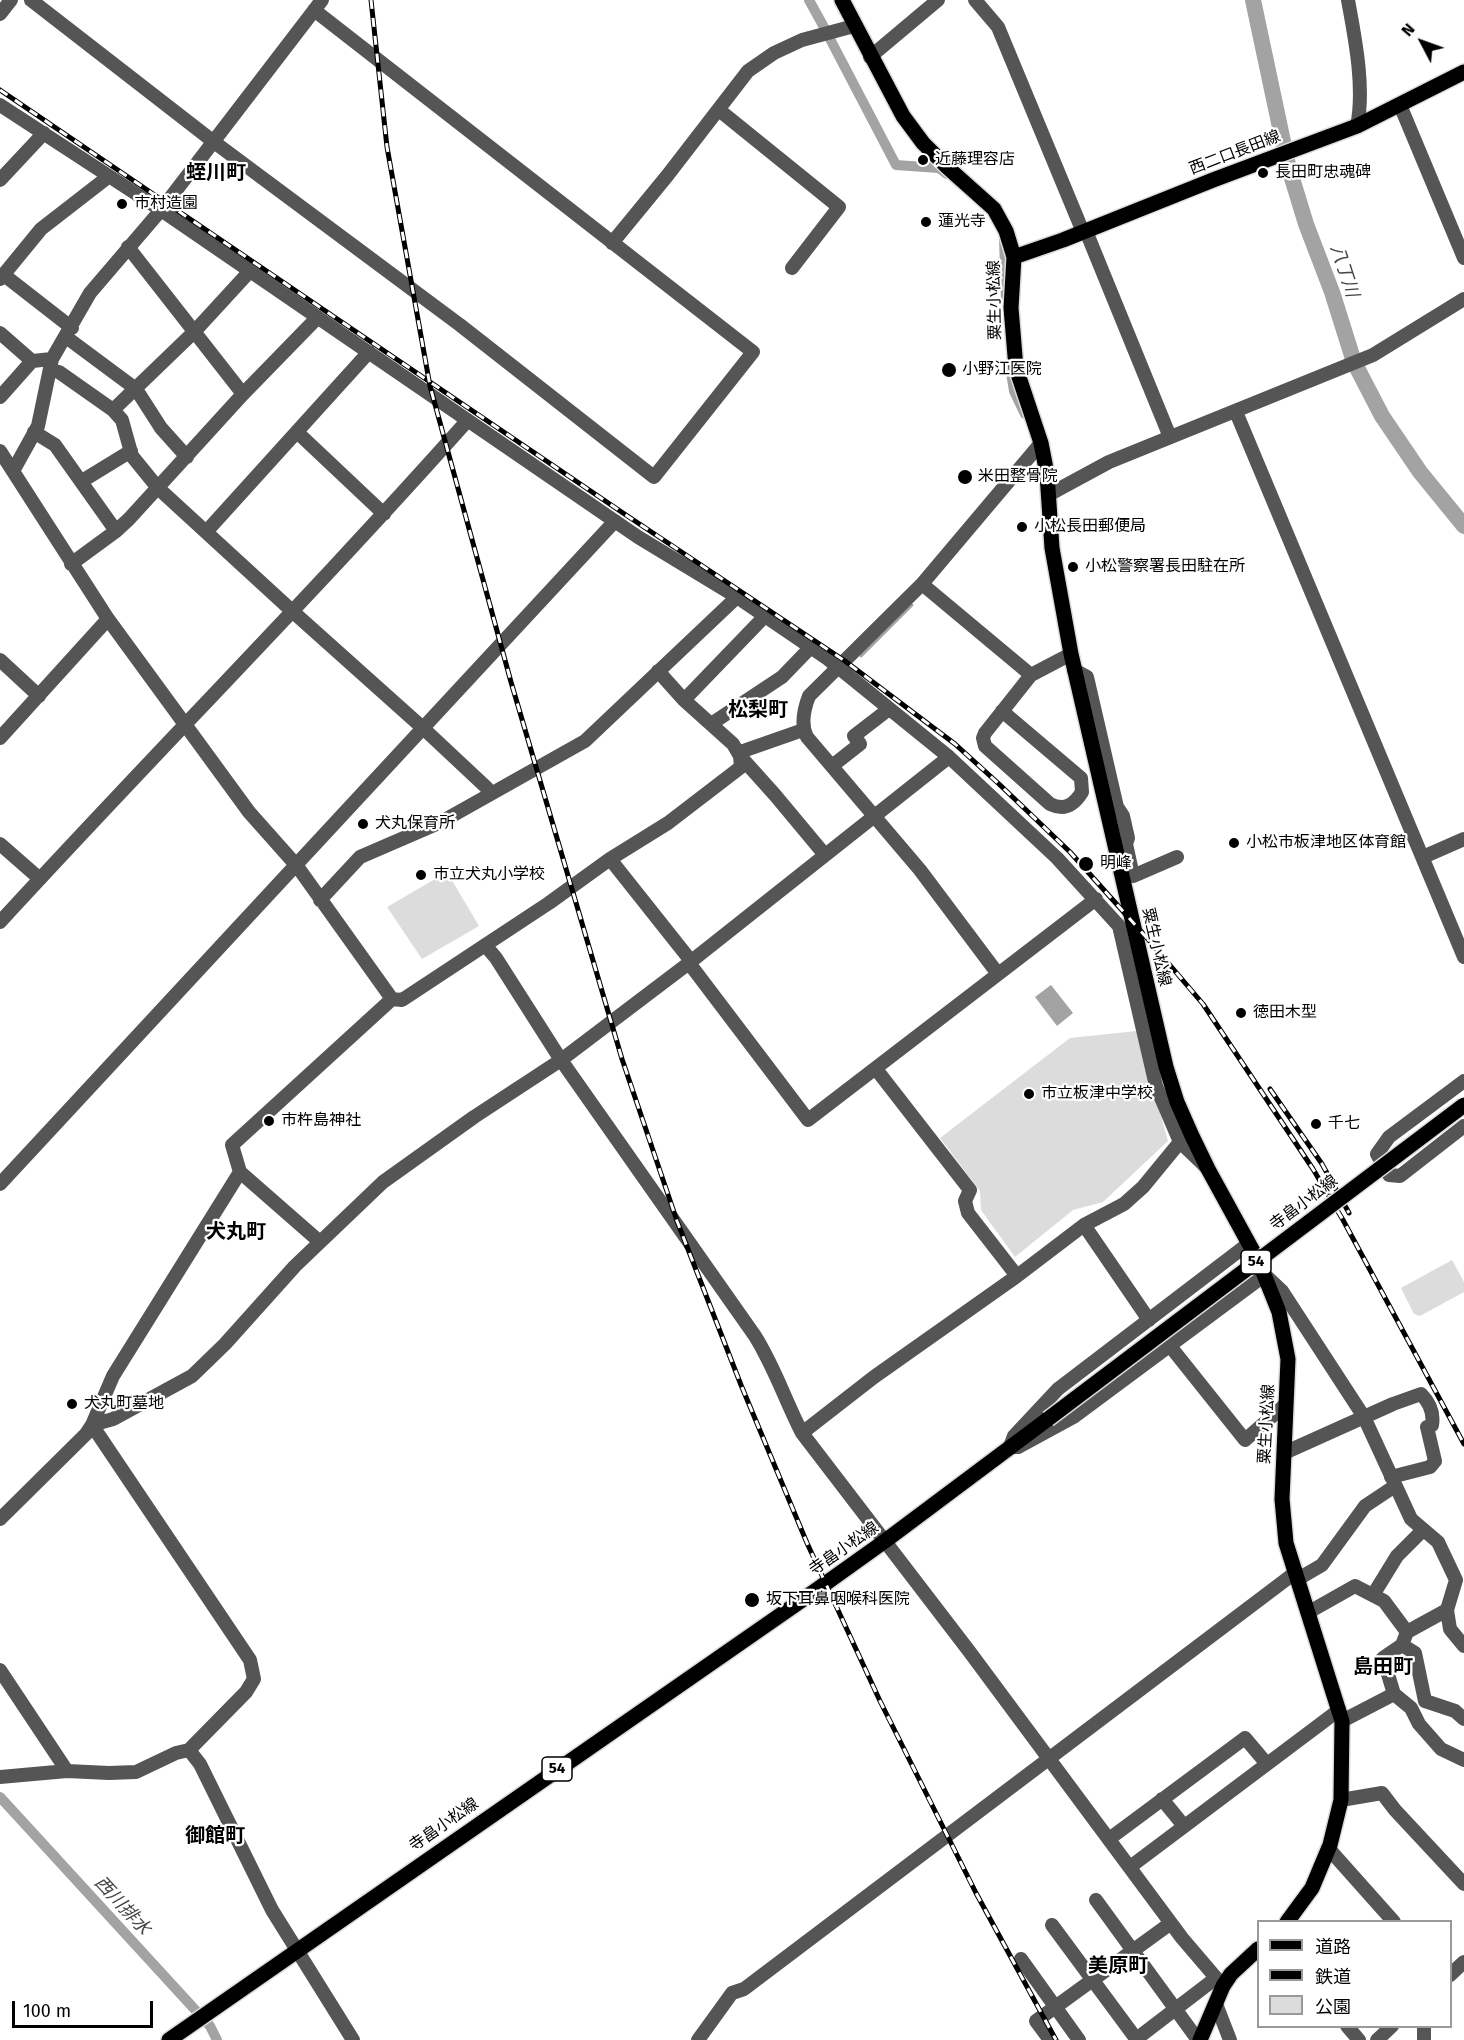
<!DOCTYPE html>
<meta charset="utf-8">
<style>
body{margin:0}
#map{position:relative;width:1464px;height:2040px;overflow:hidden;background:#fff;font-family:"Fira Sans","Noto Sans JP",sans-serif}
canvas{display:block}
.legend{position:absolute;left:1257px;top:1920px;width:195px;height:108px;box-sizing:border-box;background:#fff;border:2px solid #999;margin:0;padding:8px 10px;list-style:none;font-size:18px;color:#000}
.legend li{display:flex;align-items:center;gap:12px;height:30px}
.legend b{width:30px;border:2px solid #999}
.north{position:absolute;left:1392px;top:12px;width:60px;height:60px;-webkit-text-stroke:4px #fff;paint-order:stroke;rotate:311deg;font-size:16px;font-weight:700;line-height:24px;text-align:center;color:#000}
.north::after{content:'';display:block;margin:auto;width:21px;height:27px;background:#000;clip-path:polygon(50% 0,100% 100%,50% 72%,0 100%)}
.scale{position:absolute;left:12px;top:2001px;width:141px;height:27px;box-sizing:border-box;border:3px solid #000;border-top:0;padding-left:8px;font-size:18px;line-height:21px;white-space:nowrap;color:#000;-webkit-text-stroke:4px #fff;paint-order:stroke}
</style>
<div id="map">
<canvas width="1464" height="2040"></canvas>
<ul class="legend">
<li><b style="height:8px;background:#000"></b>道路</li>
<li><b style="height:8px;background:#000"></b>鉄道</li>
<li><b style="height:16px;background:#dcdcdc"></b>公園</li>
</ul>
<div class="north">N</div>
<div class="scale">100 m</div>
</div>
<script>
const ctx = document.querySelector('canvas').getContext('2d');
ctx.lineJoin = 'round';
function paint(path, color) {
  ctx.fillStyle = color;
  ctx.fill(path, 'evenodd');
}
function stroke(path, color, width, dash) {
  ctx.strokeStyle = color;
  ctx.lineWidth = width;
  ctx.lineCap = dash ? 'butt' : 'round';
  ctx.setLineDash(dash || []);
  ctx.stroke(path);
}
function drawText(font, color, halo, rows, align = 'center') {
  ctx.font = font + ' "Fira Sans","Noto Sans JP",sans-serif';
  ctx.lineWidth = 4.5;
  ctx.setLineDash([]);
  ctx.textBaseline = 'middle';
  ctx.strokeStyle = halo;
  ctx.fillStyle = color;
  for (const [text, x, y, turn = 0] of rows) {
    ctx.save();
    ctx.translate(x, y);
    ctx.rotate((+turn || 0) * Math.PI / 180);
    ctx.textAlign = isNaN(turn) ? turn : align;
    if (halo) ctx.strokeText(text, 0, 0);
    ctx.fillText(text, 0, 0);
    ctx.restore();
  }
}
paint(new Path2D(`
 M 447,872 L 479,926 L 422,959 L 387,907 Z
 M 1137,1031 L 1168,1141 L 1103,1202 L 1073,1210 L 1015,1257 L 981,1210 L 980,1191 L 940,1138 L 1070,1038 Z
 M 1452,1260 L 1464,1282 L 1464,1292 L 1420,1316 L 1414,1314 L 1401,1288 Z`), '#dcdcdc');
paint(new Path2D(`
 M 1051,985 L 1073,1013 L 1057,1026 L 1035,997 Z`), '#a3a3a3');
stroke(new Path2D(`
 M 861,656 L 912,605`), '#a3a3a3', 3);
stroke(new Path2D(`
 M 809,0 L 825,29
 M 829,37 L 896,165 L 939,168 L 947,174
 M 1004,238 L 1006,301
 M 1010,367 L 1014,391 L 1025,414
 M 0,1797 L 210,2026 L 217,2040`), '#a3a3a3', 10);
stroke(new Path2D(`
 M 1253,0 L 1288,165 L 1306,224 L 1332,292 L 1354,362 L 1382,416 L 1420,472 L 1464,526`), '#a3a3a3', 16);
const major = new Path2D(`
 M 842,0 L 903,116 L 923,143 L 947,167 L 994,209 L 1006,231 L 1014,257 L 1011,308 L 1016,368 L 1041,443 L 1047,474 L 1052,548 L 1071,654 L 1166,1067 L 1177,1102 L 1192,1136 L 1208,1169 L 1259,1262 L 1279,1312 L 1288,1359 L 1282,1499 L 1286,1543 L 1342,1721 L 1341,1800 L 1330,1845 L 1312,1888 L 1287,1922
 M 1014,257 L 1063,240 L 1213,180 L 1357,126 L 1464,72
 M 169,2040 L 815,1591 L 885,1541 L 1048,1419
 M 1200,2040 L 1223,1986 L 1231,1974 L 1258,1949`);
stroke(major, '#dbdbdb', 18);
stroke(new Path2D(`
 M 31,0 L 214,142 L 460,325 L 654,477 L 753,352 L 314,10
 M 975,0 L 998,27 L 1083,232 L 1088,236 L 1170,437
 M 1348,0 C 1355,38 1365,88 1357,126
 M 0,14 L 11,0
 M 870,57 L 938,0
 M 0,105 L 161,210 L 638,537 L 737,597 L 828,659 L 949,757 L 1057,858 L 1119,926 L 1156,1086 L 1180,1142 L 1206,1167
 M 1400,105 L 1464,258
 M 719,110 L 839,207 L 792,268
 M 0,180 L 44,133
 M 612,243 L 667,176 L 748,71 L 774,53 L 802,40 L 854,26
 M 128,247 L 243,394
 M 4,275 L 72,328
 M 0,279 L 41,229 L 108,177
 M 0,333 L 32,361
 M 66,337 L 136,389 L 161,428 L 187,457
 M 50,370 L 59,372 L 113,410 L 122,420 L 132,456 L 158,488 L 291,610 L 424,729 L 487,788
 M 0,397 L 32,361 L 52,359
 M 113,410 L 194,332 L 250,271
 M 1236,412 L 1464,957
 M 34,432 L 55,445 L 116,531
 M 297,432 L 384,514
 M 0,451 L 108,619 L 249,812 L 297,866 L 392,999 L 402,1000 L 549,903 L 610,859 L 668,823 L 741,767 L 740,756
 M 13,471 L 38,426 L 52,359 L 90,293 L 161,210 L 322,0
 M 82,481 L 131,451
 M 1048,495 L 1109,462 L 1373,355 L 1464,299
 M 206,532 L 369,352
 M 71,564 L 116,531 L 129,519 L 243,394 L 317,318
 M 922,584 L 1031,675
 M 0,660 L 39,696
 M 1074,670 L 1087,677 L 1117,807 L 1123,816 L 1128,838 L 1126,844 L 1133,876 L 1177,857
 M 658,671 L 684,700 L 733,744 L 740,756 L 775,795 L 825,855
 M 684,700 L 765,616
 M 1002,711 L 1081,778 L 1082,792 C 1074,805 1065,811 1050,804 L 985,746 L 983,738 L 985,733 L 1031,675 L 1071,654
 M 711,724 L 782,677 L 811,647
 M 0,738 L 108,619
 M 740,756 L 743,751 L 803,730
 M 832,766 L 860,744 L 854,736 L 889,709
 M 0,844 L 40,879
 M 1423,857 L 1464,839
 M 610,859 L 691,961
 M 320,900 L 360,857 L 441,822 L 585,741 L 737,597
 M 0,922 C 154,754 315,592 467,421
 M 485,945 L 496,958 L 561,1060 L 755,1336 C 775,1368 785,1400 802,1433 L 969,1651 L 1182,1938 L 1223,1986
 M 689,963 L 808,1120 L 1096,899
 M 998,974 L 920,870 L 807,737 C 800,724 804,709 809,696 L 922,584 L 1041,443
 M 876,1069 L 970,1190 L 965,1201 L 968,1213 L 1017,1276
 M 1464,1081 L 1389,1137 L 1377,1154 L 1389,1175 L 1400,1176 L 1464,1126
 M 0,1184 L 615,521
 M 1084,1225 L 1149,1320
 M 320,1242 L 240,1172 L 232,1145 L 392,999
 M 1248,1244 L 1058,1389 L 1014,1436 L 1010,1447 L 1018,1447 L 1075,1416 L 1265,1275 L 1282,1291 L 1364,1417 L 1411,1519 L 1438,1542 L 1456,1580 L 1447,1610 L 1450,1629 L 1464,1646
 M 1170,1346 L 1245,1440 L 1286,1404
 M 92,1425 L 113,1419 L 192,1376 L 225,1344 L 295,1266 L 383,1182 L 474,1117 L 561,1060 L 689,963 L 949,757
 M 802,1433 L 874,1377 L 1017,1276 L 1084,1225 L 1124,1204 L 1143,1187 L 1180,1142
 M 1284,1453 L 1393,1404 L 1421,1394 C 1429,1402 1434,1413 1432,1425 L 1427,1427 L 1435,1461 L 1430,1467 L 1391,1477
 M 0,1519 L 86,1434 L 92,1425 L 113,1376 L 240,1172
 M 1298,1579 L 1322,1565 L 1365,1506 L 1395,1486
 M 1373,1595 L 1397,1556 L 1423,1530
 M 1447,1610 L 1407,1632 L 1402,1645 L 1383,1658 L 1394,1694 L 1411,1708 L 1419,1724 L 1441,1749 L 1464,1760
 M 1309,1612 L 1355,1586 L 1384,1601 L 1407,1632
 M 1402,1645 L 1415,1653 L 1425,1701 L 1455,1711 L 1464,1719
 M 0,1670 L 67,1771
 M 1342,1721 L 1394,1694
 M 189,1750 L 200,1764 L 272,1910 L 353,2040
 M 0,1777 L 67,1771 L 109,1773 L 136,1772 L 176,1753 L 189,1750 L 246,1692 L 254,1679 L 250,1660 L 92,1425
 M 1162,1799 L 1184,1826
 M 1341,1800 L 1382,1793 L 1395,1810 L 1464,1884
 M 1109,1839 L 1245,1738 L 1267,1764
 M 1329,1849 L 1394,1922
 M 1130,1867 L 1339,1710
 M 1096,1900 L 1198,2040
 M 1052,1925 L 1137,2040
 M 1021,1959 L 1079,2040
 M 1450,1975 L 1464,1962
 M 1216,2004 L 1230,2040
 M 1347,2026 L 1359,2040
 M 698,2040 L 732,1993 L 744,1989 L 1296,1572
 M 1050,2040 L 1036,2021 L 1171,1923
 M 1135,2040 L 1216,1978
 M 1377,2040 L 1392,2026
 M 1424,2040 L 1424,2026`), '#555', 14);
stroke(major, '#000', 15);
const rail = new Path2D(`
 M 371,0 L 387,147 L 430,386 L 511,682 L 622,1059 L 677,1221 L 741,1385 L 807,1543 L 880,1701 L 976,1893 L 1056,2040
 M 0,90 L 623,513 L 845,661 L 955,744 L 999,784 L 1070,852 L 1146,937 L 1203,1004 L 1313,1169 L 1343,1220 L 1464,1444
 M 1270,1089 L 1322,1164 L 1349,1213`);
stroke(rail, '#000', 5);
stroke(rail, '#fff', 3, [9]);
const majorBridge = new Path2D(`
 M 1048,1419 L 1464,1105`);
stroke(majorBridge, '#dbdbdb', 18, []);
stroke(majorBridge, '#000', 15);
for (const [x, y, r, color] of [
 [923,160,6,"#000"],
 [1263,173,6,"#000"],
 [122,204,6,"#000"],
 [926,222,6,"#000"],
 [949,370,8,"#000"],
 [965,477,8,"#000"],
 [1022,527,6,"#000"],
 [1073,567,6,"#000"],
 [363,824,6,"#000"],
 [1234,843,6,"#000"],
 [1086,864,8,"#000"],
 [421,875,6,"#000"],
 [1241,1013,6,"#000"],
 [1029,1094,6,"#000"],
 [269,1121,6,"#000"],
 [1316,1124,6,"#000"],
 [72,1404,6,"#000"],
 [752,1600,8,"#000"]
]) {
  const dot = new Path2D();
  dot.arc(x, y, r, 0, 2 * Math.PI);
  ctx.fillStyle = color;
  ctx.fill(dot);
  stroke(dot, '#fff', 2);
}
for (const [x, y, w] of [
 [1256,1262,30],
 [557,1769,30]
]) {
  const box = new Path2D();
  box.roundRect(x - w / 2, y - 12, w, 24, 4.5);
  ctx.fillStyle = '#fff';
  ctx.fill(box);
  stroke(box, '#000', 1.5);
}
drawText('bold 15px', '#000', null, [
 ["54",1256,1262],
 ["54",557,1769]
]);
drawText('16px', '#000', '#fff', [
 ["西二口長田線",1235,153,-21],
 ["粟生小松線",995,300,-91],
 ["粟生小松線",1156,947,77],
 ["寺畠小松線",1304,1203,-37],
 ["粟生小松線",1267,1424,-87],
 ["寺畠小松線",844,1549,-35],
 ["寺畠小松線",444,1825,-35]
]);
drawText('16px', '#000', '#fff', [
 ["近藤理容店",935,160],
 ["長田町忠魂碑",1275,173],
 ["市村造園",134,204],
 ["蓮光寺",938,222],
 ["小野江医院",962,370],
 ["米田整骨院",978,477],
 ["小松長田郵便局",1034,527],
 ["小松警察署長田駐在所",1085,567],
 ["犬丸保育所",375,824],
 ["小松市板津地区体育館",1246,843],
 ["明峰",1100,864],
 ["市立犬丸小学校",433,875],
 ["徳田木型",1253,1013],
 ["市立板津中学校",1041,1094],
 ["市杵島神社",281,1121],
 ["千七",1328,1124],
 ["犬丸町墓地",84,1404],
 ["坂下耳鼻咽喉科医院",766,1600]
], 'left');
drawText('italic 18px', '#444', '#fff', [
 ["八丁川",1344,271,72],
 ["西川排水",122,1906,47]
]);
drawText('bold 20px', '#000', '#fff', [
 ["蛭川町",216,173],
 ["松梨町",758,710],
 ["犬丸町",236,1232],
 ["島田町",1383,1667],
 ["御館町",215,1836],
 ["美原町",1118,1966]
]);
</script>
